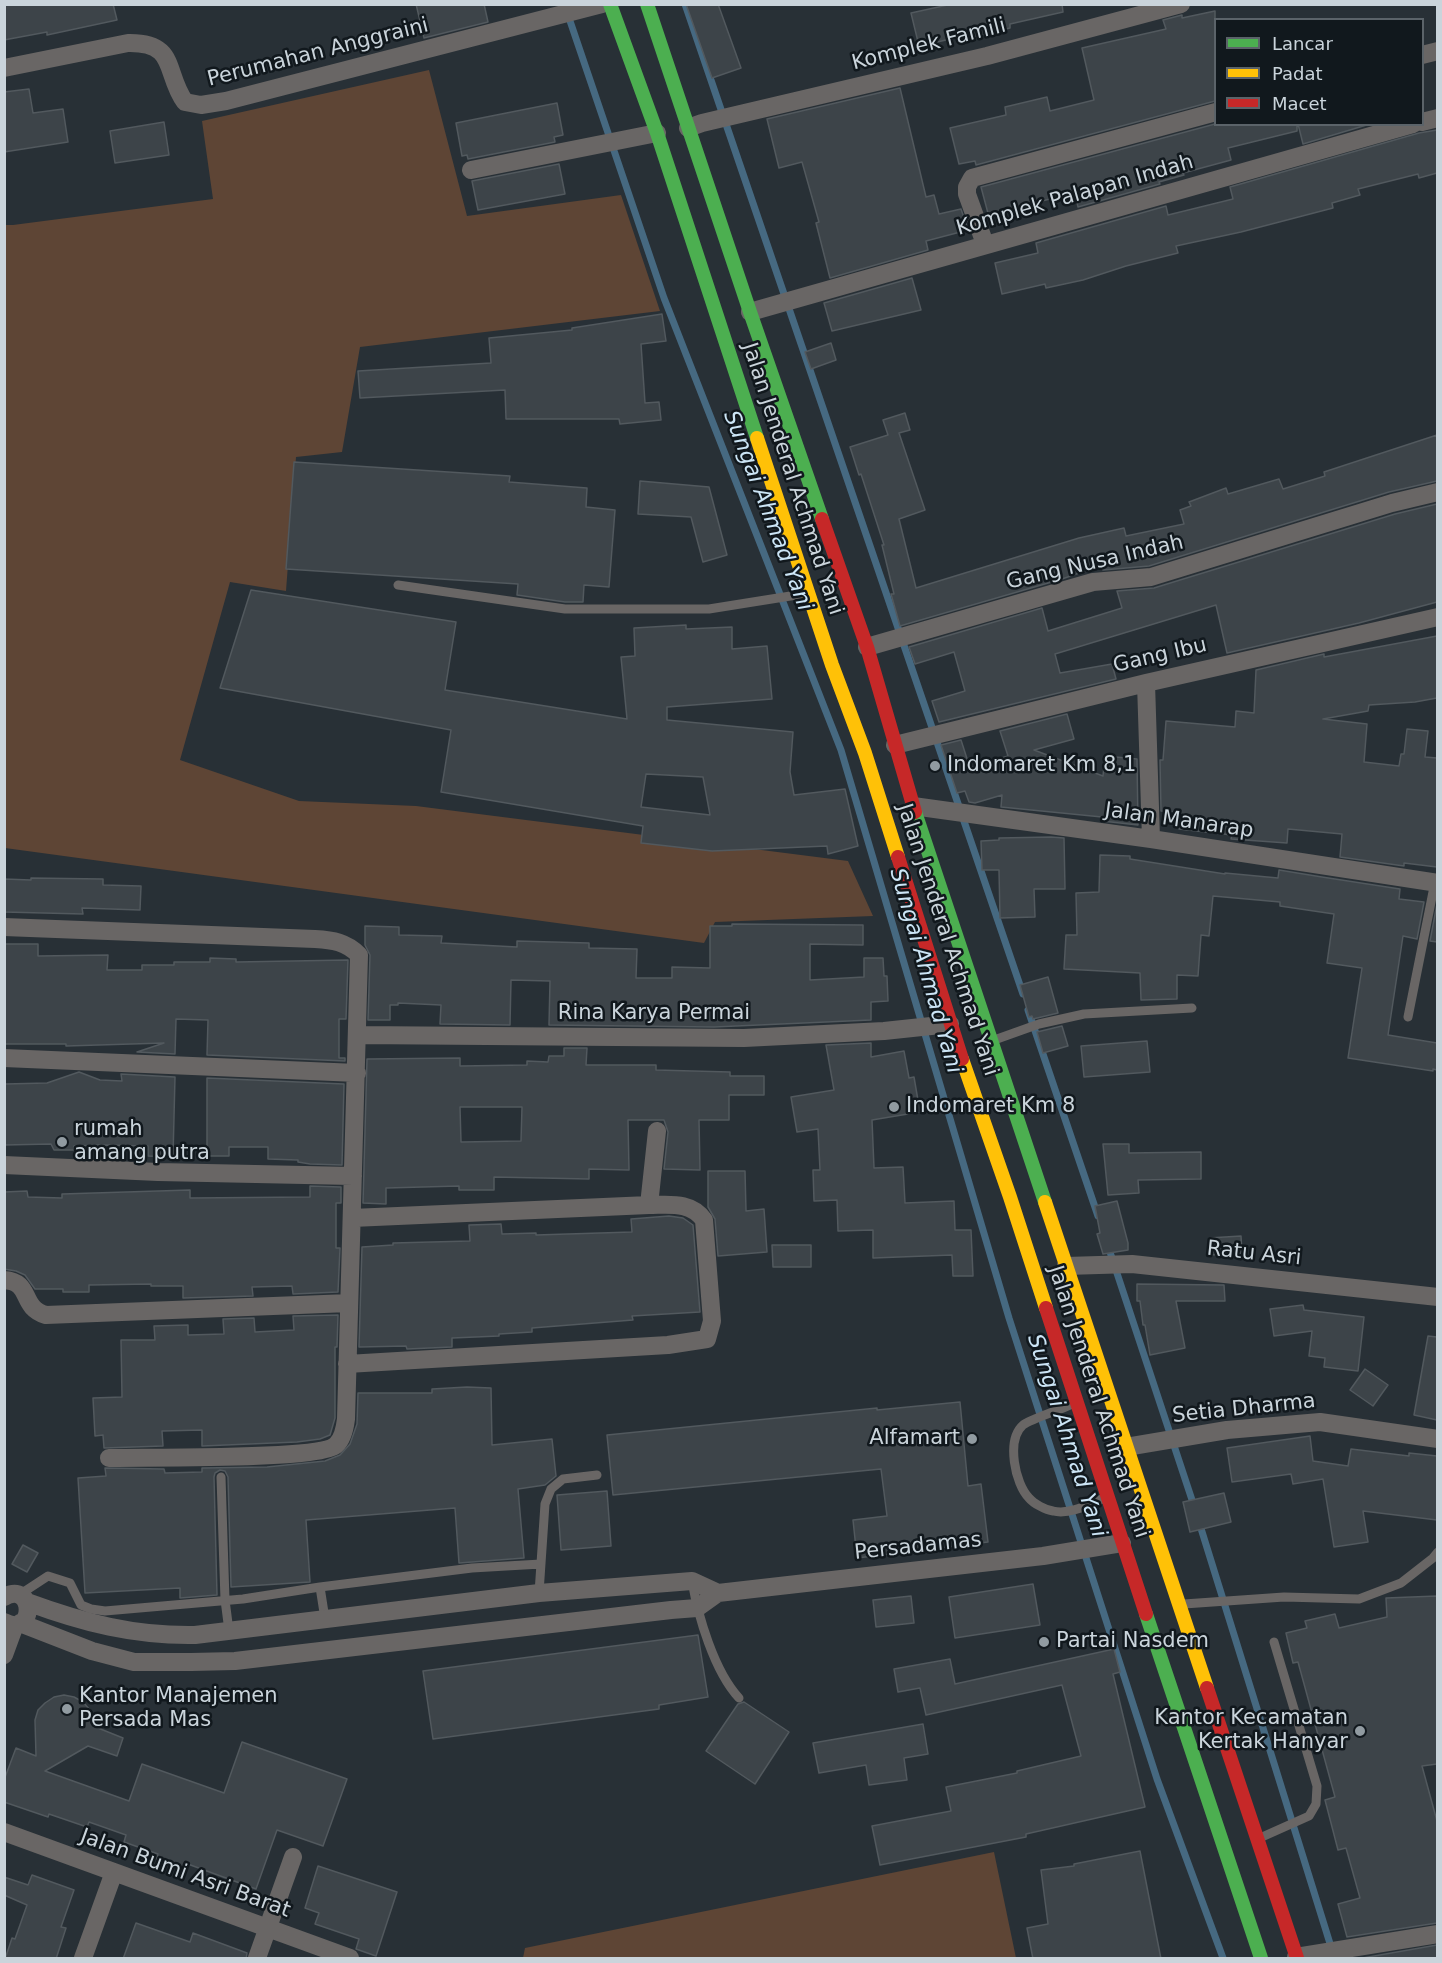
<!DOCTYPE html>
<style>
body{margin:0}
#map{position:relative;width:1442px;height:1963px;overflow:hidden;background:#283036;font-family:"DejaVu Sans",sans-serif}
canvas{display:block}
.frame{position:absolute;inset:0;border:6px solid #cad4db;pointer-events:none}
.legend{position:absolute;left:1214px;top:18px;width:210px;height:108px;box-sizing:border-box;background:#11181d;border:2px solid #5b6369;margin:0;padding:8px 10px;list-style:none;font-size:18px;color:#cad4db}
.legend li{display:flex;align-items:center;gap:12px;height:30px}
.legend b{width:30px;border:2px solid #5b6369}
</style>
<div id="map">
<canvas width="1442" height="1963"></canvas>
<div class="frame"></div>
<ul class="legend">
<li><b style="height:8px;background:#4caf50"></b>Lancar</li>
<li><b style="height:8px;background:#ffc107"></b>Padat</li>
<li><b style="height:8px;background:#c62828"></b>Macet</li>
</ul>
</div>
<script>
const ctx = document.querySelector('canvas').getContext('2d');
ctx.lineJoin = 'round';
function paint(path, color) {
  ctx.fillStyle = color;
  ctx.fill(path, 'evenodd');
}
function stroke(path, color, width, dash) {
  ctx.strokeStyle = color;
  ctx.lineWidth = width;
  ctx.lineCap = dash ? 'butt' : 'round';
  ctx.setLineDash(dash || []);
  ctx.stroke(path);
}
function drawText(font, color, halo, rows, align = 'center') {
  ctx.font = font + ' "DejaVu Sans",sans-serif';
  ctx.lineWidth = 5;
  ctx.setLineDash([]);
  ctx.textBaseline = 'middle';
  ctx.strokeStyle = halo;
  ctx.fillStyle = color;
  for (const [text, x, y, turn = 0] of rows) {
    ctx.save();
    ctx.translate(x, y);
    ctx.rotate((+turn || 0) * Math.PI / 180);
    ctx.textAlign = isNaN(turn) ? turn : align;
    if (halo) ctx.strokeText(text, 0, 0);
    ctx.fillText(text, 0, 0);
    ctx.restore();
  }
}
paint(new Path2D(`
 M 429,70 L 467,216 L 621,195 L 660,311 L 360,347 L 342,452 L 296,457 L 286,591 L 230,582 L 180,760 L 299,801 L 416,806 L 848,861 L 873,916 L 715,922 L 704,943 L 5,848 L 4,225 L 13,225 L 213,199 L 202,121 Z
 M 994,1852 L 1016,1958 L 523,1958 L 525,1948 Z`), '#5e4535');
stroke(new Path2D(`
 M 685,4 L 1023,994
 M 568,15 L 664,298 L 841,750 L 1009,1318 L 1157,1779 L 1223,1958
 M 1028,1010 L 1098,1216
 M 1108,1246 L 1195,1509
 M 1199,1522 L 1332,1950`), '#466981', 7);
const building = new Path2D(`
 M 4,4 L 113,4 L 117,20 L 47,35 L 47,32 L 4,40 Z
 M 416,4 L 484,4 L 488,22 L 424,38 Z
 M 686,4 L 718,4 L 741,68 L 712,78 Z
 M 952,4 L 1062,4 L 1063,12 L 1010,24 L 1010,28 L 981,35 L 965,39 L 964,36 L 919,46 L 911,13 Z
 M 1215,11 L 1215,101 L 976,165 L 975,161 L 959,164 L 950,128 L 1006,115 L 1005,107 L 1047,97 L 1050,111 L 1094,100 L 1082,48 L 1166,29 L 1163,20 L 1182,15 L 1182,18 Z
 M 900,88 L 926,197 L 934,195 L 939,214 L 961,209 L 968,230 L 926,241 L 928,250 L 830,278 L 816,223 L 819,222 L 802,162 L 779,168 L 767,119 Z
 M 29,89 L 33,113 L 63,109 L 68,142 L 4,152 L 4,92 Z
 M 557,103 L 563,135 L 554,137 L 555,142 L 468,159 L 467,155 L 462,156 L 456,123 Z
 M 164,122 L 169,155 L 115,163 L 110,131 Z
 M 1215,124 L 1297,124 L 1297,131 L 1228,148 L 1231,160 L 1183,173 L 1184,175 L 1159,182 L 1160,184 L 1078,207 L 1075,193 L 1021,206 L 1021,209 L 989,217 L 981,187 Z
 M 1298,124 L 1370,124 L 1303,144 Z
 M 1437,130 L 1437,173 L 1419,178 L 1418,174 L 1358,189 L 1360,195 L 1332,203 L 1333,208 L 1241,232 L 1176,246 L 1178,253 L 1126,266 L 1083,280 L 1046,288 L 1045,284 L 1002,294 L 995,263 L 1038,253 L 1036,243 L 1166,206 L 1168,215 L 1233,199 L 1230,187 L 1419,133 Z
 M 559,164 L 565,194 L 478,210 L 472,181 Z
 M 912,278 L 921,310 L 832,331 L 824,303 Z
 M 662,314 L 666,341 L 641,344 L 645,403 L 659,402 L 661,420 L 620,424 L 619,419 L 506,419 L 505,390 L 360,398 L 358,371 L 491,363 L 489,338 L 572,330 L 572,328 Z
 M 831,343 L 836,360 L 811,369 L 805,352 Z
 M 905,413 L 910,430 L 899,433 L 925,510 L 899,519 L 916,588 L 1079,538 L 1124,528 L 1126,536 L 1184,524 L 1180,510 L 1191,506 L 1189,502 L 1226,488 L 1228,494 L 1279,479 L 1283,489 L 1325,476 L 1324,472 L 1437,435 L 1437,481 L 1389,492 L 1149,566 L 1103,570 L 1102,565 L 1062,579 L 900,626 L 891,594 L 894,594 L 882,545 L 884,545 L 861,474 L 859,475 L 850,447 L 888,435 L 883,420 Z
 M 294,462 L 510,476 L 509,482 L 587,488 L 586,507 L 615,510 L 609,587 L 584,585 L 583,602 L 565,602 L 517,595 L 518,584 L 286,569 Z
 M 640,481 L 709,487 L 727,555 L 703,562 L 691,517 L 638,514 Z
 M 1437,504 L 1437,602 L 1359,623 L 1227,653 L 1216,605 L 1055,654 L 1060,673 L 1112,664 L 1116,679 L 939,722 L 932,701 L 965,691 L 954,652 L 915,664 L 909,647 L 1042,608 L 1048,631 L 1122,608 L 1117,591 L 1154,588 L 1395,514 Z
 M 251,590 L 456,622 L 445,690 L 627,719 L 621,657 L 635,656 L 634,628 L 686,625 L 686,629 L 732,627 L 732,649 L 767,646 L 772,699 L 667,707 L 667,720 L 793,732 L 790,772 L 794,795 L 845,789 L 858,846 L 828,854 L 827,846 L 712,851 L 641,843 L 643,826 L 441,792 L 451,730 L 220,688 ZM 646,774 L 703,777 L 710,815 L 641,807 Z
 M 1437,636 L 1437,698 L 1415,702 L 1369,705 L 1368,711 L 1323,719 L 1367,724 L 1364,762 L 1399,766 L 1401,754 L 1404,754 L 1407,729 L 1428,731 L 1425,757 L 1437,758 L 1437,867 L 1404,863 L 1404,866 L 1340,857 L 1342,834 L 1288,829 L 1287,843 L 1231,839 L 1232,835 L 1179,829 L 1181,812 L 1161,811 L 1160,760 L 1163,760 L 1166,721 L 1235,727 L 1236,711 L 1254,713 L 1256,670 L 1324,654 L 1324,657 Z
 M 1067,714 L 1074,739 L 1034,750 L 1103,776 L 1105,756 L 1137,759 L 1138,825 L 1102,821 L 1102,817 L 1001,807 L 1002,795 L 975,803 L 969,802 L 965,791 L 957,793 L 941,745 L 961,740 L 970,768 L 1008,756 L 1000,731 Z
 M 1051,837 L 1064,838 L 1065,889 L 1034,889 L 1035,917 L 1000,918 L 999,870 L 982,870 L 981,841 L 999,840 L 999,838 Z
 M 1100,855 L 1130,856 L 1130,859 L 1225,874 L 1225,873 L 1278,878 L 1279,870 L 1322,877 L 1400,889 L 1399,899 L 1424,902 L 1417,939 L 1403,936 L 1388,1035 L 1437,1043 L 1437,1070 L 1433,1069 L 1433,1071 L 1348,1058 L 1362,968 L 1327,963 L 1334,914 L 1280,906 L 1280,902 L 1213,896 L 1209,936 L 1201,935 L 1198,976 L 1177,975 L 1177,999 L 1141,1000 L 1140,973 L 1064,969 L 1066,935 L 1077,935 L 1076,893 L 1099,892 Z
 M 31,878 L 103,879 L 103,885 L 141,886 L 140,910 L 82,908 L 83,914 L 4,912 L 4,879 L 31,880 Z
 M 1437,904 L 1437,942 L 1430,941 Z
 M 732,924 L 863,925 L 863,945 L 810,944 L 810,980 L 864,977 L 864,958 L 883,958 L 884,976 L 887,976 L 888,1001 L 871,1002 L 871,1020 L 714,1027 L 549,1025 L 550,981 L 511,980 L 510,1025 L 440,1024 L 441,1005 L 398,1003 L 398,1005 L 390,1005 L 390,1020 L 368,1020 L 370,955 L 365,945 L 365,926 L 399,927 L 399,935 L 442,936 L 441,943 L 517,947 L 517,941 L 589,943 L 589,948 L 637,949 L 636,978 L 672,978 L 672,967 L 710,968 L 710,926 L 732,926 Z
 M 4,944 L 38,944 L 38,956 L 108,955 L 107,970 L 142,970 L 142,965 L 174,965 L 174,962 L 210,962 L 210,958 L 236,959 L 236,962 L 348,960 L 346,1019 L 339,1019 L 339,1058 L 345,1058 L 345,1061 L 207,1055 L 208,1020 L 176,1019 L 175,1054 L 137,1052 L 164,1043 L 66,1046 L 66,1044 L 4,1044 Z
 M 1048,977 L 1058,1013 L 1033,1019 L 1032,1016 L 1029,1017 L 1020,985 Z
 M 1062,1026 L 1068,1046 L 1043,1053 L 1037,1032 Z
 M 1147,1041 L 1150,1072 L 1084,1077 L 1081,1046 Z
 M 871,1043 L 871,1057 L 904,1051 L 909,1078 L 914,1077 L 920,1112 L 872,1120 L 874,1168 L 903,1167 L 905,1203 L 954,1201 L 955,1230 L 971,1230 L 973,1276 L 953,1276 L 952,1255 L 873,1258 L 873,1230 L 838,1231 L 837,1200 L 814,1201 L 813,1170 L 820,1170 L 818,1129 L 797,1132 L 791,1097 L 834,1090 L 826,1045 Z
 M 564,1048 L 587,1048 L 586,1065 L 656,1065 L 656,1070 L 730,1072 L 730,1076 L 764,1076 L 764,1095 L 729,1095 L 729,1120 L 699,1120 L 700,1170 L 664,1169 L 668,1132 L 664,1120 L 628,1120 L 629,1170 L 589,1169 L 589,1179 L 494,1177 L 494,1190 L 459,1190 L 459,1186 L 386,1188 L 386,1204 L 363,1203 L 367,1059 L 460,1058 L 460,1066 L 527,1065 L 527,1061 L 548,1062 L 549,1056 L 564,1056 ZM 460,1107 L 522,1107 L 521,1141 L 461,1142 Z
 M 79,1072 L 100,1080 L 122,1081 L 121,1074 L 175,1077 L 173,1157 L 148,1156 L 148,1146 L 101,1145 L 74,1146 L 74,1150 L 54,1150 L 51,1144 L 4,1145 L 5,1084 L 47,1083 Z
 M 207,1078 L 344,1084 L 342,1165 L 310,1164 L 298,1162 L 298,1160 L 268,1159 L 268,1147 L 229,1147 L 229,1156 L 207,1156 Z
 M 1103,1144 L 1129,1144 L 1129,1153 L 1201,1152 L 1201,1179 L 1138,1180 L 1139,1193 L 1108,1195 Z
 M 708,1171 L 745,1171 L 746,1211 L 764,1209 L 767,1252 L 718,1256 L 715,1219 L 708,1207 Z
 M 310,1186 L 341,1187 L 341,1203 L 336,1203 L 336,1248 L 340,1248 L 338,1292 L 293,1294 L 292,1286 L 252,1287 L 253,1296 L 183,1298 L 183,1286 L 151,1286 L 151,1284 L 89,1285 L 89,1292 L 63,1292 L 63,1289 L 35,1289 L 25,1275 L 16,1271 L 4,1269 L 4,1192 L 27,1191 L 28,1197 L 62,1198 L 62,1194 L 190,1190 L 190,1198 L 310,1197 Z
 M 1117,1201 L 1128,1243 L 1128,1250 L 1103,1254 L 1097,1234 L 1100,1233 L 1095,1206 Z
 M 669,1216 L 683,1218 L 693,1225 L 700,1312 L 632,1316 L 633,1320 L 532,1328 L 532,1332 L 499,1334 L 499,1336 L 452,1338 L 452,1347 L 407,1349 L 406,1346 L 359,1347 L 362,1247 L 393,1245 L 393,1243 L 470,1241 L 469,1225 L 501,1224 L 502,1234 L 536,1233 L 536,1235 L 632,1232 L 631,1219 Z
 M 1241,1236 L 1242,1253 L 1210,1255 L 1209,1238 Z
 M 772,1245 L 811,1245 L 811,1267 L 773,1267 Z
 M 1137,1284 L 1224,1285 L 1225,1301 L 1176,1301 L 1185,1348 L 1150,1355 L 1145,1325 L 1143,1325 L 1140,1301 L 1137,1301 Z
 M 1303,1305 L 1304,1310 L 1364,1317 L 1358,1371 L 1324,1367 L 1325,1358 L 1309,1356 L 1312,1331 L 1274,1336 L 1270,1309 Z
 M 338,1315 L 337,1347 L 335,1347 L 335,1418 L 330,1435 L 320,1439 L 297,1442 L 202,1446 L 202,1430 L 162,1431 L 163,1446 L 104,1448 L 103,1435 L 95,1436 L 93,1398 L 122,1397 L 121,1340 L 155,1340 L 154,1326 L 188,1325 L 188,1335 L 224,1334 L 223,1319 L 254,1318 L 255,1332 L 294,1330 L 293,1316 Z
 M 1428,1336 L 1437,1337 L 1437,1420 L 1414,1415 Z
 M 1365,1369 L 1388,1385 L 1373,1406 L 1350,1390 Z
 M 467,1387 L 491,1388 L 492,1445 L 552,1439 L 556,1476 L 545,1485 L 518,1489 L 524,1558 L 459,1563 L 455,1508 L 306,1520 L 310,1582 L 231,1587 L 228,1477 L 225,1471 L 220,1470 L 215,1473 L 214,1477 L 217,1595 L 180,1598 L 180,1588 L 85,1593 L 78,1478 L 106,1476 L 105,1468 L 164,1469 L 165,1473 L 202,1472 L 202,1468 L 267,1467 L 325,1461 L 340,1455 L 350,1444 L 357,1424 L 358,1393 L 432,1393 L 432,1389 Z
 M 960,1402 L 968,1486 L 981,1484 L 988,1542 L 857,1558 L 853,1520 L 887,1516 L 881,1469 L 613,1495 L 607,1435 L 877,1408 L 877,1410 Z
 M 1310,1436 L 1313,1461 L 1348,1466 L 1351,1449 L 1409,1456 L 1409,1453 L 1437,1456 L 1437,1520 L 1363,1511 L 1368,1542 L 1334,1547 L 1323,1479 L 1293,1484 L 1291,1474 L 1232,1482 L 1227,1448 Z
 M 607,1491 L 611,1546 L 561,1550 L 557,1495 Z
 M 1224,1493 L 1231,1522 L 1190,1532 L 1183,1502 Z
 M 23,1545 L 38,1553 L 27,1572 L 12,1564 Z
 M 1033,1584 L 1040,1625 L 955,1638 L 949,1597 Z
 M 911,1596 L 914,1623 L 876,1627 L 873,1600 Z
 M 1437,1596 L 1437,1764 L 1422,1766 L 1437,1821 L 1437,1923 L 1347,1937 L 1338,1904 L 1360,1898 L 1346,1848 L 1338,1850 L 1325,1800 L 1335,1797 L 1298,1662 L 1293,1663 L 1286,1633 L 1307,1628 L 1305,1621 L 1335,1614 L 1339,1628 L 1387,1617 L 1386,1598 Z
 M 698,1635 L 708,1697 L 659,1705 L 659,1709 L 433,1739 L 423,1671 Z
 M 1114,1649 L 1120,1672 L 1113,1674 L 1145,1807 L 1026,1834 L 1026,1837 L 880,1865 L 872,1826 L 951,1811 L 946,1787 L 1017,1773 L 1017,1771 L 1081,1756 L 1062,1685 L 926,1715 L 920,1688 L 898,1692 L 894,1669 L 950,1659 L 955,1684 Z
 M 64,1695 L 74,1697 L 83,1702 L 90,1710 L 98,1728 L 123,1738 L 117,1756 L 88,1746 L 45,1771 L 129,1801 L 142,1764 L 224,1793 L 242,1742 L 347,1779 L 323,1846 L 277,1830 L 256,1889 L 185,1863 L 183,1869 L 156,1859 L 158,1854 L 124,1842 L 126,1835 L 89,1822 L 87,1827 L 49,1814 L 48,1817 L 4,1802 L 4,1780 L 16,1748 L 36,1756 L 35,1720 L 38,1710 L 45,1703 L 54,1697 Z
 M 744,1702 L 789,1732 L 755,1784 L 706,1751 L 738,1704 Z
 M 923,1724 L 928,1754 L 904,1758 L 907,1780 L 869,1785 L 866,1765 L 819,1773 L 813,1743 Z
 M 1140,1851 L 1161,1959 L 1033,1959 L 1027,1928 L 1048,1924 L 1041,1870 L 1074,1866 L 1074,1864 Z
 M 318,1866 L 397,1892 L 376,1956 L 356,1949 L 359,1939 L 315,1924 L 319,1913 L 305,1908 Z
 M 32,1875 L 74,1890 L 61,1927 L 66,1928 L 56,1959 L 5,1959 L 12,1938 L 15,1939 L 27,1905 L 4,1895 L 4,1877 L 28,1885 Z
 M 136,1923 L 190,1942 L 193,1933 L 247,1953 L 246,1959 L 123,1959 Z
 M 1437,1945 L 1437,1959 L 1357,1959 Z`);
paint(building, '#3d4449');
stroke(building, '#52595e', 1.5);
stroke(new Path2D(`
 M 398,585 L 565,609 L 709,609 L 803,594
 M 1408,1017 L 1435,882
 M 997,1039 L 1039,1024 L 1084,1014 L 1192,1008
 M 1070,1405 C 1060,1410 1031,1419 1023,1425 C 1006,1440 1015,1484 1029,1498 C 1034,1504 1046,1510 1053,1511 C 1069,1515 1088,1505 1102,1499
 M 221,1477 L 225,1600 L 229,1631
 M 692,1581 C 698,1616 714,1671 739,1698
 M 320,1587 L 325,1619
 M 539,1593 L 545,1504 L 551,1489 L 563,1479 L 597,1475
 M 19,1595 L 48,1576 L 70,1583 L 81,1605 L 91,1609 L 105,1611 L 243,1599 L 320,1587 L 472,1568 L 541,1564
 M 1184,1604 L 1284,1597 L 1359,1599 L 1401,1583 L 1433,1558 L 1438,1552
 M 1262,1837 L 1309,1816 L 1316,1804 L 1317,1786 L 1274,1642`), '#696665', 9);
stroke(new Path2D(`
 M 1422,55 L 1438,51
 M 4,68 L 128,43 C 178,42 164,73 185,102 L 201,105 L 226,101 L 602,4
 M 1422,122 L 1438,118
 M 688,128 L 702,123 L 987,56 L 1181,4
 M 471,170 L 657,133
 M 985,244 L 967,194 L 967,187 L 972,178 L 1216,112
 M 750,312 L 1413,124
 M 867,647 L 1093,582 L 1151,577 L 1392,503 L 1438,492
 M 1146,683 L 1151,839
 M 895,745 L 1146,683 L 1438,617
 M 913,806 L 1151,839 L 1438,883
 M 4,927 L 315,939 C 333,940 346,942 359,955 L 346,1419 C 345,1427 343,1439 336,1445 C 320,1460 142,1457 109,1458
 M 358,1035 L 744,1038 L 884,1031 L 950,1024
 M 4,1058 L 357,1073
 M 4,1165 L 158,1172 L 353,1176
 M 649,1205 L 657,1131
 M 1066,1266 L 1132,1264 L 1438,1297
 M 4,1280 C 33,1282 19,1307 46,1315 L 349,1303
 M 347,1364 L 668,1345 L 707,1339 L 712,1321 L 704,1220 C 691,1201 669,1205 649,1205 L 352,1218
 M 1126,1447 L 1227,1430 L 1320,1422 L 1438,1439
 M 718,1593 L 1043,1556 L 1122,1543
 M 4,1597 C 35,1580 36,1639 4,1622
 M 27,1602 C 84,1623 134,1636 195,1635 L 539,1593 L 692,1581 L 718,1593
 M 20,1623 L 92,1651 L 134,1662 L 191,1662 L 235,1661 L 671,1610 L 697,1608 L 718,1593
 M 4,1655 L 15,1625
 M 4,1832 L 350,1958
 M 1296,1957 L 1438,1934
 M 83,1958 L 114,1872
 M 257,1958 L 293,1857`), '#696665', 18);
stroke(new Path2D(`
 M 610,4 L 657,133 L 757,438
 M 647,4 L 750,312 L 822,519
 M 915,812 L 1045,1202
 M 1146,1614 L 1261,1958`), '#4caf50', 14);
stroke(new Path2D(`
 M 757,438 L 832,665 L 865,753 L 898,857
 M 962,1059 L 1010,1197 L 1046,1308
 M 1045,1202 L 1207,1688`), '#ffc107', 14);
stroke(new Path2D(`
 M 822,519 L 867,647 L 915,812
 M 898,857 L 962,1059
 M 1046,1308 L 1146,1614
 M 1207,1688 L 1297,1958`), '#c62828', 14);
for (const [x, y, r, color] of [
 [935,766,6,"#919ba1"],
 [894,1107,6,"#919ba1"],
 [62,1142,6,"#919ba1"],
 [972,1439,6,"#919ba1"],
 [1044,1642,6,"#919ba1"],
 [67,1709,6,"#919ba1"],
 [1360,1731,6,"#919ba1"]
]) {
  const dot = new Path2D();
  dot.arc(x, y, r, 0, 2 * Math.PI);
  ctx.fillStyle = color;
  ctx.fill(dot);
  stroke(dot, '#11181d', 2);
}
drawText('21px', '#cad4db', '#11181d', [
 ["Komplek Famili",929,45,-14],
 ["Perumahan Anggraini",318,53,-14],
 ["Komplek Palapan Indah",1075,196,-16],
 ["Jalan Jenderal Achmad Yani",792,479,72],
 ["Gang Nusa Indah",1095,563,-13],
 ["Gang Ibu",1160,656,-13],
 ["Jalan Manarap",1179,821,8],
 ["Jalan Jenderal Achmad Yani",947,940,72],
 ["Rina Karya Permai",654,1014],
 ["Ratu Asri",1254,1254,6],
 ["Jalan Jenderal Achmad Yani",1098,1402,72],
 ["Setia Dharma",1244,1409,-6],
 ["Persadamas",918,1547,-6],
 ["Jalan Bumi Asri Barat",185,1874,20]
]);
drawText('21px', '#cad4db', '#11181d', [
 ["Indomaret Km 8,1",947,766],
 ["Indomaret Km 8",906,1107],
 ["rumah",74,1130],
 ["amang putra",74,1154],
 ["Alfamart",960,1439,"right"],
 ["Partai Nasdem",1056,1642],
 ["Kantor Manajemen",79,1697],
 ["Persada Mas",79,1721],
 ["Kantor Kecamatan",1348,1719,"right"],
 ["Kertak Hanyar",1348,1743,"right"]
], 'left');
drawText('italic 22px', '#cce5f6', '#11181d', [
 ["Sungai Ahmad Yani",767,511,69],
 ["Sungai Ahmad Yani",925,971,74],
 ["Sungai Ahmad Yani",1066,1436,72]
]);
</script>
